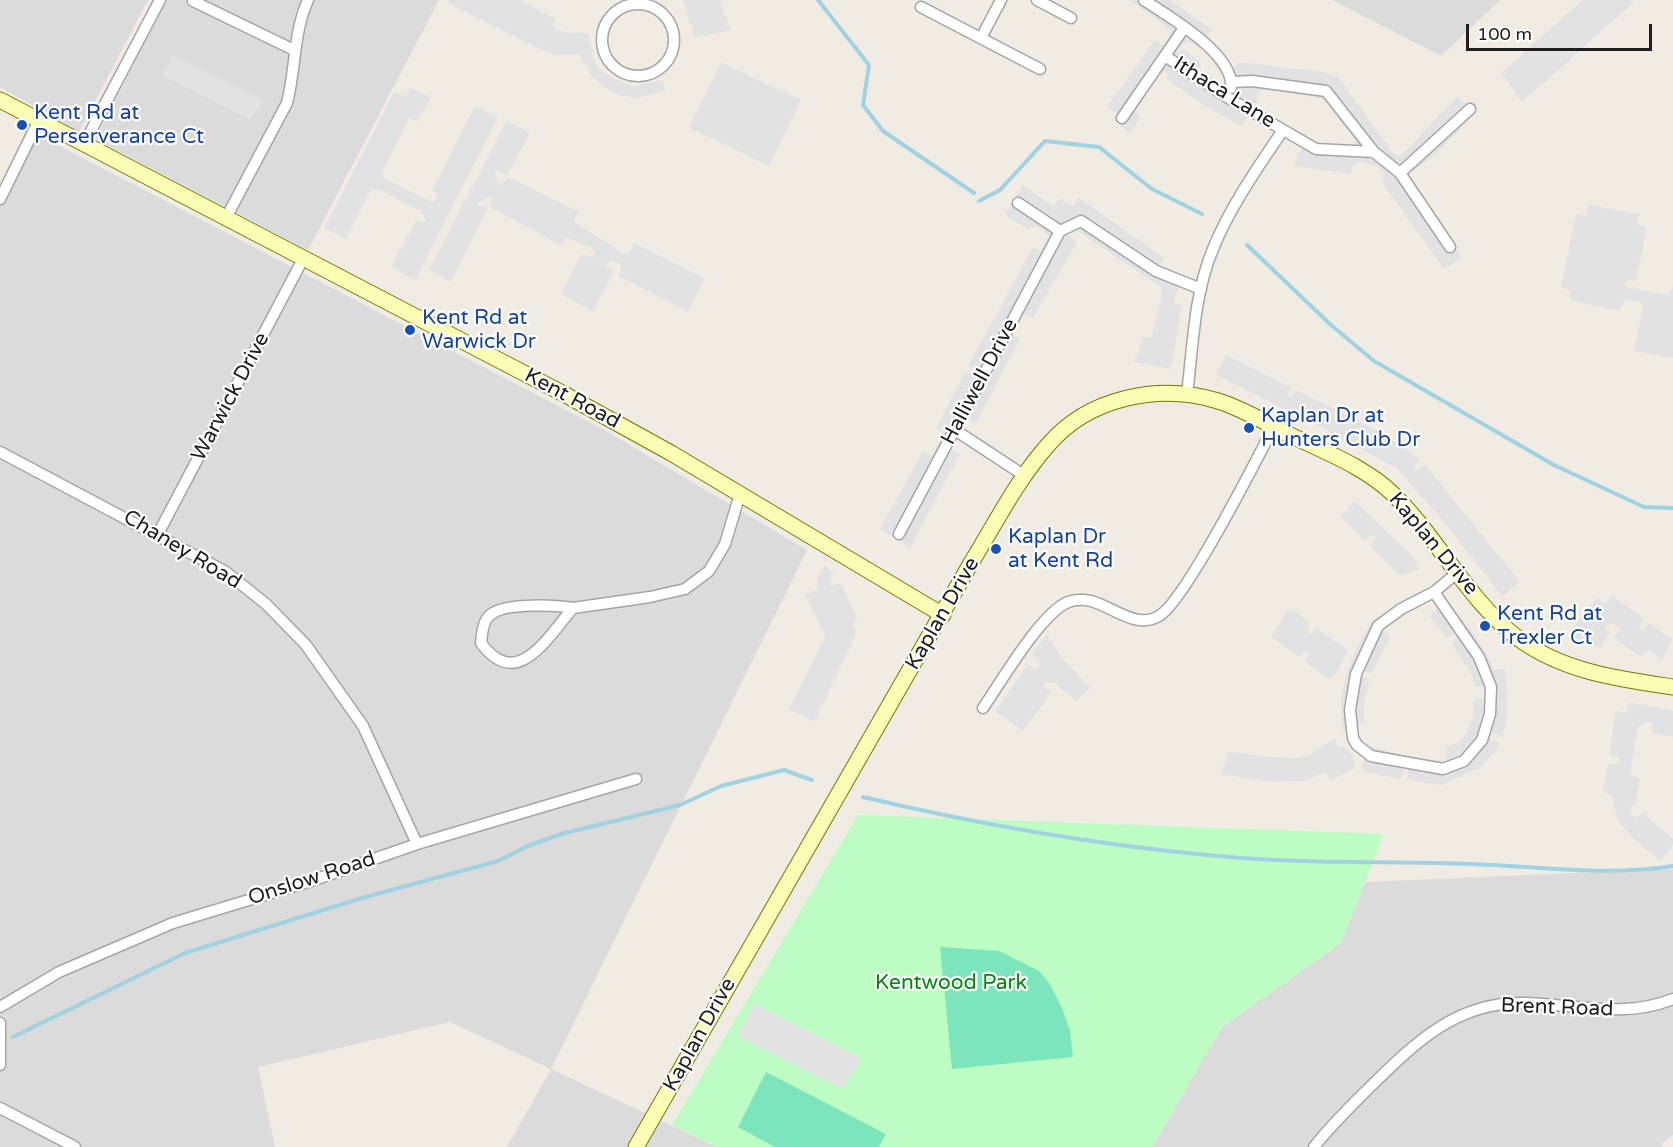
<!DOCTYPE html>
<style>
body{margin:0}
#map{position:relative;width:1673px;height:1147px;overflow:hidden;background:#f0ece4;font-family:"Varela Round",sans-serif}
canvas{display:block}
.scale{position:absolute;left:1466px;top:24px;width:186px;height:27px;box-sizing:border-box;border:3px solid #1e1e1e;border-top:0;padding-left:8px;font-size:18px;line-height:21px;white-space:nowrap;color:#1e1e1e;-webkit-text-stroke:4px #fff;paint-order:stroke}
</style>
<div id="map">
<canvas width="1673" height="1147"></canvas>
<div class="scale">100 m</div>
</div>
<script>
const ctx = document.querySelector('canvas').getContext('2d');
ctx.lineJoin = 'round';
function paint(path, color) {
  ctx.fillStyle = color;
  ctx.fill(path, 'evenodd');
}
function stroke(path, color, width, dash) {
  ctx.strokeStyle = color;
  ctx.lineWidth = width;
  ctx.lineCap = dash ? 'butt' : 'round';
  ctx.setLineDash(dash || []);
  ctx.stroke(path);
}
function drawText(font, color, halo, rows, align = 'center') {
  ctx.font = font + ' "Varela Round",sans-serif';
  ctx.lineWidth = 4.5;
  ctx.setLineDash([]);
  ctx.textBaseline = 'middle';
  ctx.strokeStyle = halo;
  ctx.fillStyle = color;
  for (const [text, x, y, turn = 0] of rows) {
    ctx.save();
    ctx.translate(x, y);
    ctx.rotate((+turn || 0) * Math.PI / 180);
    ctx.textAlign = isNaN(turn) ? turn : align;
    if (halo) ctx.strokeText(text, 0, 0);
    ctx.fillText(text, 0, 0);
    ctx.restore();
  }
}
paint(new Path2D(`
 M 0,0 L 148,0 L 79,132 L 0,87 Z
 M 167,0 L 439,0 L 308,250 L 95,139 Z
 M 1332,0 L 1500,0 L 1441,56 Z
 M 37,134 L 606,431 L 807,550 L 551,1069 L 717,1147 L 507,1147 L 551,1069 L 450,1022 L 258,1067 L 275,1147 L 0,1147 L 0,206 Z
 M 1673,869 L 1673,1135 L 1661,1144 L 1663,1147 L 1152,1147 L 1222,1027 L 1341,943 L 1365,882 Z`), '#dcdbdb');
paint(new Path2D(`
 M 858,815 L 1384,834 L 1341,943 L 1222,1027 L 1152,1147 L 717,1147 L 672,1125 Z`), '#bdfdc3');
paint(new Path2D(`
 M 940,947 L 999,951 L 1039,971 L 1050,984 L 1062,1008 L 1070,1031 L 1073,1057 L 952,1069 Z
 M 766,1072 L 886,1134 L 879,1147 L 775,1147 L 738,1127 Z`), '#7ce5bc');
paint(new Path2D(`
 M 449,0 L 520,0 L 556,19 L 554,28 L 563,32 L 589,33 L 593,57 L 598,68 L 612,78 L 632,86 L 662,80 L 666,91 L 636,98 L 618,95 L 604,87 L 590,74 L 580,54 L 555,55 L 541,50 L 447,3 Z
 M 683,0 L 720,0 L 730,30 L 695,38 Z
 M 1129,0 L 1170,0 L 1212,30 L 1207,38 L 1231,66 L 1236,67 L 1237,62 L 1323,72 L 1338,77 L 1393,153 L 1400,157 L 1458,96 L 1476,113 L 1437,153 L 1408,175 L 1462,257 L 1444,269 L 1383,184 L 1384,172 L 1377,166 L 1362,162 L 1354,164 L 1351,174 L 1295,166 L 1297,154 L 1310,142 L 1346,148 L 1354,145 L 1355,140 L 1323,99 L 1266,88 L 1259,91 L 1257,100 L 1242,126 L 1203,105 L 1166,78 L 1169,73 L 1164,72 L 1159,74 L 1136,105 L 1135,111 L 1141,117 L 1130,133 L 1113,120 L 1117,114 L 1107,107 L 1155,40 L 1163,45 L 1169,38 L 1169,32 L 1165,25 ZM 1188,40 L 1207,53 L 1224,79 L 1225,89 L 1220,90 L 1197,74 L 1201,63 L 1183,50 L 1177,52 L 1178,48 Z
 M 1583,0 L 1632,0 L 1634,2 L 1522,102 L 1501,73 Z
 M 173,55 L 262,99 L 251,120 L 162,76 Z
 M 721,62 L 801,100 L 769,166 L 689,128 Z
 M 409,87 L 431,98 L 418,121 L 409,118 L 382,174 L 384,178 L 433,203 L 438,197 L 432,190 L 475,106 L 498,117 L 415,280 L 391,267 L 416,220 L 422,223 L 426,220 L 421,211 L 378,189 L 371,190 L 346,240 L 324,228 L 394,92 L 404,96 L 407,95 Z
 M 506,121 L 530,133 L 507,176 L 497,171 L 495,174 L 498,184 L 501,186 L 507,177 L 579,212 L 574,222 L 623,253 L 629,253 L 634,243 L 705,278 L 688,312 L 618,276 L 622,265 L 610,260 L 606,266 L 614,271 L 593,312 L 561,294 L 581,254 L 592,257 L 595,253 L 592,248 L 566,237 L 561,245 L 489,207 L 493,198 L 489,196 L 479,202 L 478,205 L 488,208 L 451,282 L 429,270 Z
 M 1023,185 L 1053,207 L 1061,198 L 1073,206 L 1079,198 L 1164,258 L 1159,266 L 1183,277 L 1174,299 L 1174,304 L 1182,305 L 1171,369 L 1134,362 L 1143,337 L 1151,338 L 1162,296 L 1161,287 L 1073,228 L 1068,234 L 1077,242 L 1033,318 L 1023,315 L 1013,334 L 1020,339 L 976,423 L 967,419 L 951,450 L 960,454 L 910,548 L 880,529 L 923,451 L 932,456 L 943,434 L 936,428 L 965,372 L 975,375 L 974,369 L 968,366 L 1033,247 L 1040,251 L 1050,237 L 1038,226 L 1027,229 L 1005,214 Z
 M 1589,205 L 1639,214 L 1637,224 L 1647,228 L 1636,282 L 1629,280 L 1625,282 L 1625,287 L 1668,295 L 1673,287 L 1673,358 L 1634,351 L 1643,306 L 1640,302 L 1625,300 L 1619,311 L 1570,300 L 1571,291 L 1561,287 L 1576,214 L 1585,216 Z
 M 1226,355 L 1291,387 L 1288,395 L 1290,397 L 1296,390 L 1346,414 L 1345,424 L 1350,424 L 1352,417 L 1402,446 L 1419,460 L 1414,466 L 1416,470 L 1425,465 L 1520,582 L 1502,596 L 1441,518 L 1396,468 L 1344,439 L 1216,375 Z
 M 1354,501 L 1413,556 L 1419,569 L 1399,576 L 1370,546 L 1376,537 L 1370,535 L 1365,541 L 1341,518 Z
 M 824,566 L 834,573 L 830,582 L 831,586 L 841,583 L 857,618 L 852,625 L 856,630 L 853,642 L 814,722 L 789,709 L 825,636 L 805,596 L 817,590 L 818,577 Z
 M 1612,596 L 1643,618 L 1639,628 L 1643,630 L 1649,623 L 1672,640 L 1662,660 L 1648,650 L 1641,657 L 1614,638 L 1621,629 L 1614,624 L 1606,625 L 1605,629 L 1610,632 L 1600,648 L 1591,643 L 1588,647 L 1569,632 L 1597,598 L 1605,604 Z
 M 1409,597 L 1414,609 L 1383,627 L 1383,631 L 1391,636 L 1372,673 L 1365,671 L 1362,674 L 1363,677 L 1370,678 L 1364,704 L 1365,722 L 1343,732 L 1341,701 L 1345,678 L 1356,649 L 1372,621 Z
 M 1447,600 L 1482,646 L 1494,670 L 1505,669 L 1508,702 L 1506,724 L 1502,736 L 1495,734 L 1490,736 L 1491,740 L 1499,743 L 1497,749 L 1480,768 L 1441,785 L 1407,780 L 1408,769 L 1404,769 L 1401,779 L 1369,773 L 1361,768 L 1368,746 L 1417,759 L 1447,761 L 1446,748 L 1460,741 L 1467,732 L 1473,718 L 1474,699 L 1484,698 L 1484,687 L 1474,686 L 1473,677 L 1452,644 L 1458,635 L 1454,633 L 1447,638 L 1430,616 Z
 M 1290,608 L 1310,623 L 1307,633 L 1311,634 L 1316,628 L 1348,650 L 1337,673 L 1329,680 L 1305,661 L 1309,655 L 1307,652 L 1304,651 L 1298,657 L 1271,636 Z
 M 1047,634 L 1063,660 L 1090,688 L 1076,701 L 1055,683 L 1046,682 L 1043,687 L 1051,693 L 1023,731 L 995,711 L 1028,664 L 1036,669 L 1039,667 L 1039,661 L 1032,654 Z
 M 1629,702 L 1673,711 L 1673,737 L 1652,733 L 1652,722 L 1646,722 L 1638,727 L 1630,775 L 1640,779 L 1636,803 L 1630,808 L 1632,816 L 1635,818 L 1643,813 L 1673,839 L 1673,845 L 1660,861 L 1629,834 L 1617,819 L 1612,796 L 1603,792 L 1608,764 L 1617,764 L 1619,762 L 1619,757 L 1609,755 L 1616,711 L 1626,713 Z
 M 1334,739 L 1338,747 L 1344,746 L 1353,757 L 1355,768 L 1331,780 L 1326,772 L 1305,781 L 1270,782 L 1221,774 L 1228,752 L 1293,759 L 1309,755 Z
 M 754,1004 L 861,1058 L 843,1089 L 738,1036 Z`), '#e2e2e2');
stroke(new Path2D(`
 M 818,0 L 869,65 L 863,105 L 883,131 L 974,193
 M 979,201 L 1000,190 L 1045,141 L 1099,147 L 1152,189 L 1202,214
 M 1247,245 L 1331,325 L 1374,361 L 1554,465 L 1644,507 L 1673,508
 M 863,797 C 977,824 1091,844 1207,855 C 1294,864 1382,861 1470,864 C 1538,866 1605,877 1673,866
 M 13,1037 L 185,953 L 362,898 L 498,861 L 528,846 L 561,834 L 680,805 L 721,786 L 784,770 L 812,780`), '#a1d2e1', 4);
const street = new Path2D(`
 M 1037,0 L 1071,18
 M 1144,0 C 1169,17 1235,54 1231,88
 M 193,1 L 294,50
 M602 40a36 36 0 1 1 72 0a36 36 0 1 1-72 0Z
 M 921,7 L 1040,69
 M 981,38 L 1001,0
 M 1165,56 L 1230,99 L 1316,149 L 1374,152
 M 1232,82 L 1252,81 L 1326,91 L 1374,152 L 1400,173 L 1450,247
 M 1122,118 L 1184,28
 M 84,144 L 160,0
 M 1400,173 L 1470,109
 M 0,199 L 39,120
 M 1018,203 L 1060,231 L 1081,221 L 1156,271 L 1201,289
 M 226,218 L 287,103 C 296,68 293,34 308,0
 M 1187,394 C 1193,346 1194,294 1213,249 C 1230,207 1258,167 1283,130
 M 955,430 L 1025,476
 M 0,452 L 226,572 L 266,604 L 306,645 L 363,726 L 417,844
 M 158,534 L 303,259
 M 899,534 L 1060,231
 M 1434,592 L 1479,657 L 1491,687 L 1490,714 L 1482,740 L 1464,761 L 1443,769 L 1371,756 L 1357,745 L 1353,738 L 1350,710 L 1356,674 L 1378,626 L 1401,609 L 1434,592 L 1457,573
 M 573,608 C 555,605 508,603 493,613 C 483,618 482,633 481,643 C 517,692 547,638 573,608 L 650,597 L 685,589 L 709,571 L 725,544 L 740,494
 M 983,708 C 1001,682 1041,613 1068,602 C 1101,589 1128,634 1159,616 C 1185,601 1256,461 1274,426
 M 0,1007 L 59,972 L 173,923 L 308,882 L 417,844 L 636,779
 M 0,1023 L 0,1065
 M 0,1108 L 75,1147
 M 1314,1147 C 1331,1125 1351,1106 1370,1087 C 1415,1043 1457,1001 1524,1003 C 1575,1004 1624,1019 1673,999`);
const secondary = new Path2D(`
 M 0,100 L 564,394 L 671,453 L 943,615
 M 636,1147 L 971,563 C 995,524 1017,480 1048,445 C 1089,397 1159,383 1218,401 C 1241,408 1263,421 1284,432 C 1320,450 1365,466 1394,495 C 1439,539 1467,600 1519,639 C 1564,672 1619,679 1673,687`);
stroke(street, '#a5a5a5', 13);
stroke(secondary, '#6d7b00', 17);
stroke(street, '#fff', 10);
stroke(secondary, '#fafeb4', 15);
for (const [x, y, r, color] of [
 [22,125,6,"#1a4fb4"],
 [410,330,6,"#1a4fb4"],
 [1249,428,6,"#1a4fb4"],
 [996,549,6,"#1a4fb4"],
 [1485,626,6,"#1a4fb4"]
]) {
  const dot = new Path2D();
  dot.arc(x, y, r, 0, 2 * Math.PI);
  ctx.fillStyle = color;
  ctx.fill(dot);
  stroke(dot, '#fff', 2);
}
drawText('21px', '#1e1e1e', '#fff', [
 ["Ithaca Lane",1224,93,32],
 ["Halliwell Drive",980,382,-62],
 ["Warwick Drive",231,397,-62],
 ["Kent Road",572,399,28],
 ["Kaplan Drive",1433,544,50],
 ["Chaney Road",182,550,31],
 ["Kaplan Drive",943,614,-60],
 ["Onslow Road",312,879,-18],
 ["Brent Road",1557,1008,2],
 ["Kaplan Drive",700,1035,-61]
]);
drawText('21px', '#164399', '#fff', [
 ["Kent Rd at",34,113],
 ["Perserverance Ct",34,137],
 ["Kent Rd at",422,318],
 ["Warwick Dr",422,342],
 ["Kaplan Dr at",1261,416],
 ["Hunters Club Dr",1261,440],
 ["Kaplan Dr",1008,537],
 ["at Kent Rd",1008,561],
 ["Kent Rd at",1497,614],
 ["Trexler Ct",1497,638]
], 'left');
drawText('21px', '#04850f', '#fff', [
 ["Kentwood Park",951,983]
]);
</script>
